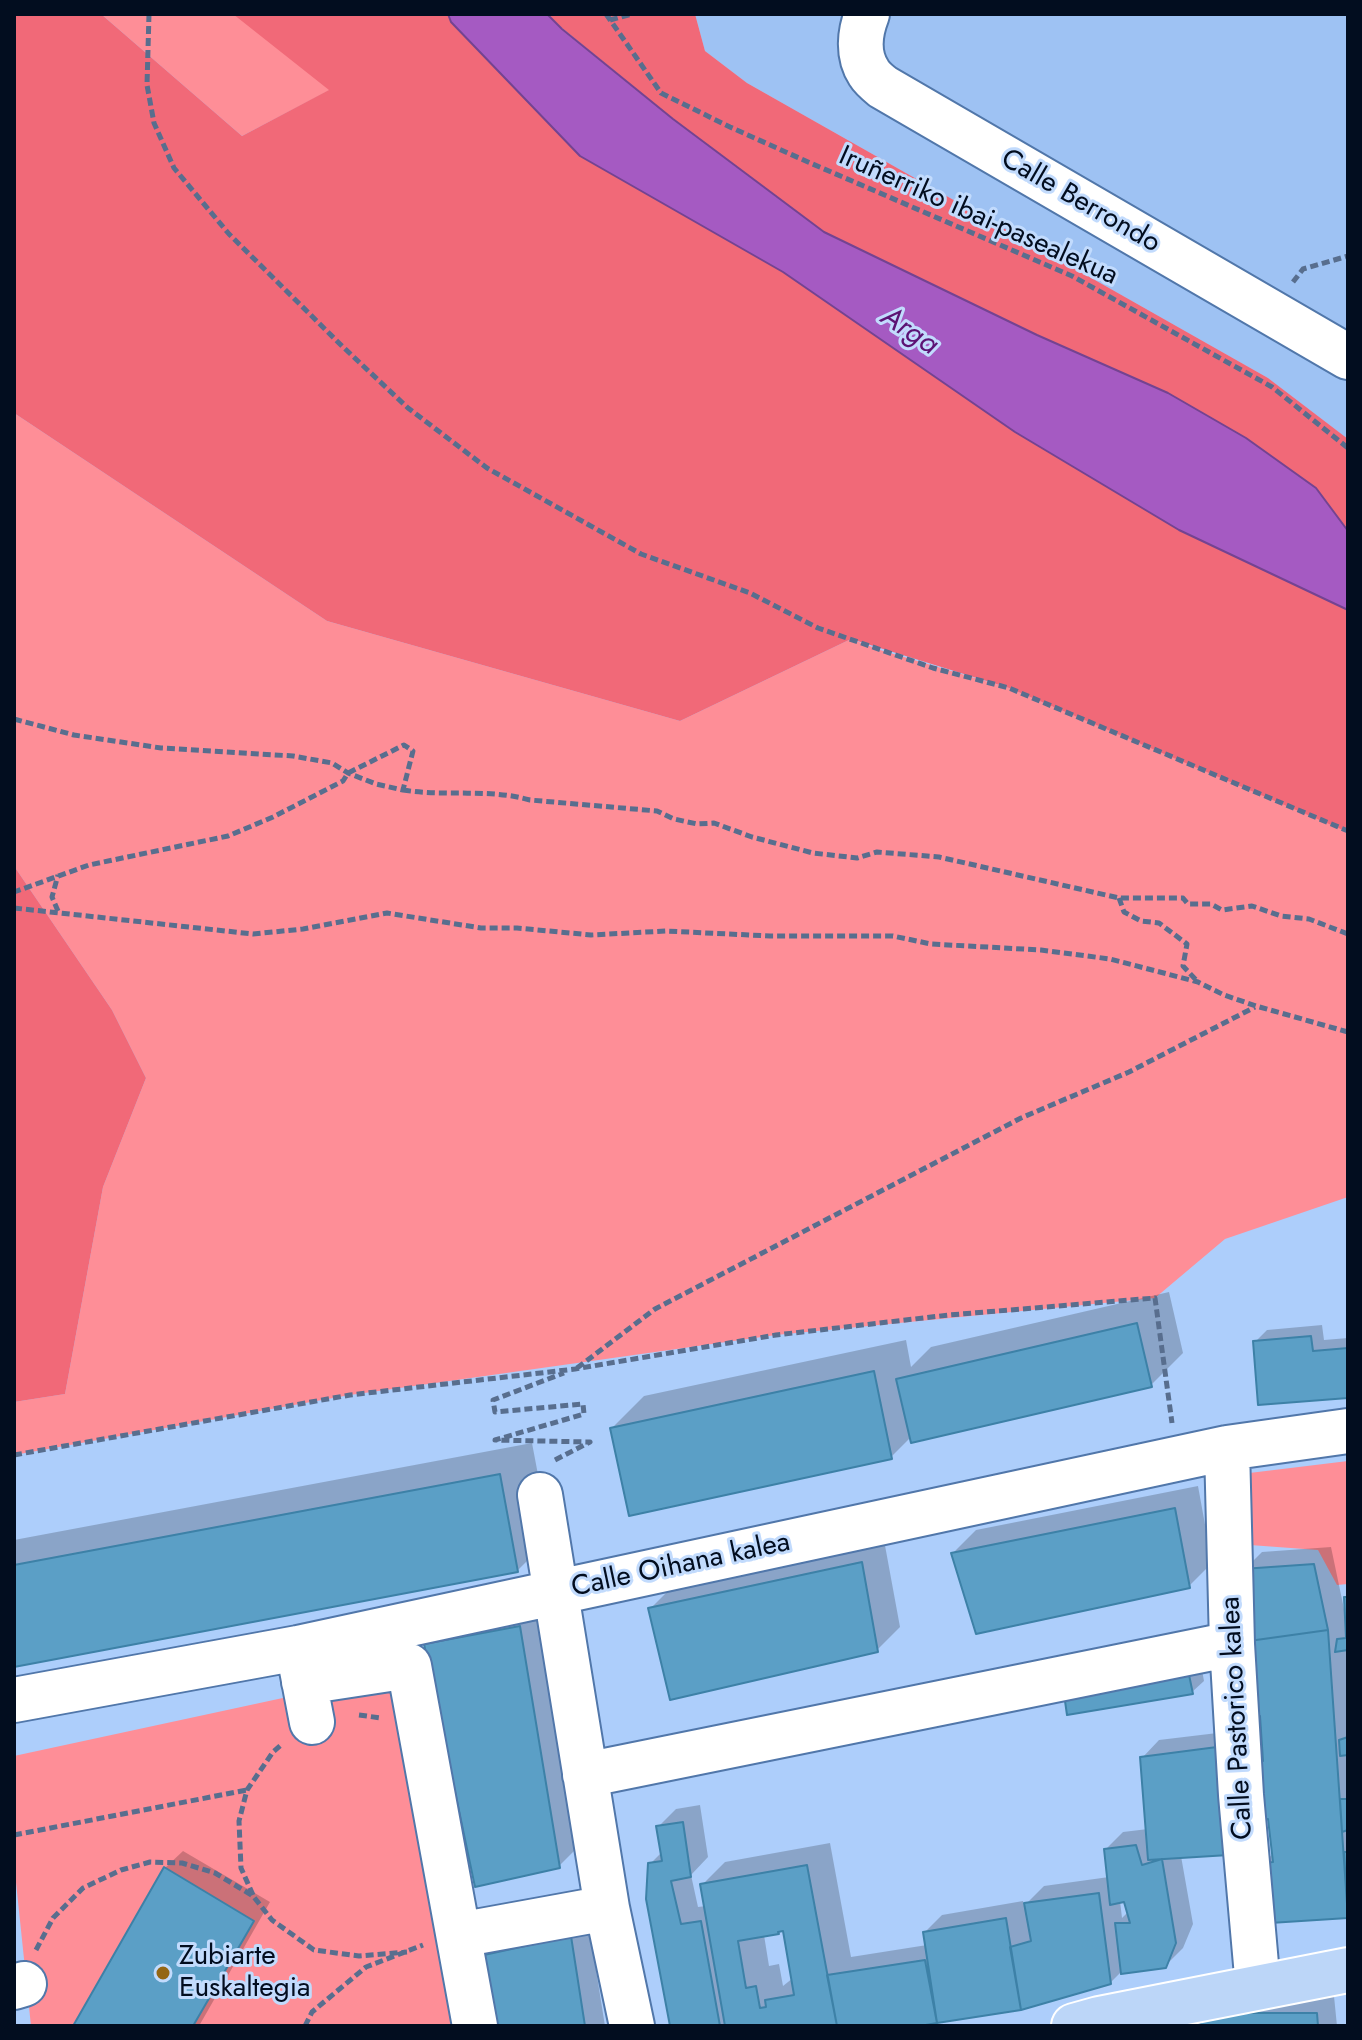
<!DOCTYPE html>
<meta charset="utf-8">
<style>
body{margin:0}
#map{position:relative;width:1362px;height:2040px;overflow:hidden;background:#adcefb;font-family:Jost,sans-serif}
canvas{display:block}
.frame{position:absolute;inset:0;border:16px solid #020d1f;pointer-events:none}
</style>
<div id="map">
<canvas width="1362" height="2040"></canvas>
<div class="frame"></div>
</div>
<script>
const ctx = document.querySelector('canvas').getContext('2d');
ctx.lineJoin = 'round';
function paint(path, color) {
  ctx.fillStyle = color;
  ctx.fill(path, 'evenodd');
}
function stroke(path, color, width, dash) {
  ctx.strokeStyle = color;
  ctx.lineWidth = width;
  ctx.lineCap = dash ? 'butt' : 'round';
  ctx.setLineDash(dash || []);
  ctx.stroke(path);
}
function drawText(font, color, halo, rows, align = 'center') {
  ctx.font = font + ' Jost,sans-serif';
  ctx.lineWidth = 6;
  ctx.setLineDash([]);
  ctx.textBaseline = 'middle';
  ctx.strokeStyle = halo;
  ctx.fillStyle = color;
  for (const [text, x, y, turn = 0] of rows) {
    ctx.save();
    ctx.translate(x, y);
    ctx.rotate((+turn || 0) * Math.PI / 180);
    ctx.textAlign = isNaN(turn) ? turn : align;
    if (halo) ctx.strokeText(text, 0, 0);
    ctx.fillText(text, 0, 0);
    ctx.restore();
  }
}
paint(new Path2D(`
 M 695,14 L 1348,14 L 1348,439 L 1268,378 L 747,83 L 705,51 Z`), '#9ec2f3');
paint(new Path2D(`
 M 101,14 L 250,14 L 330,90 L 242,136 Z
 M 14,413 L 327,621 L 680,721 L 851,639 L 880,650 L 1009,688 L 1348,831 L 1348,1197 L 1225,1239 L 1155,1298 L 776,1335 L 350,1395 L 14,1455 L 14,1402 L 65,1394 L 103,1187 L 146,1078 L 112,1010 L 14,866 Z
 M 1348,1461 L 1348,1584 L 1337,1585 L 1318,1550 L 1250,1545 L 1233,1475 Z
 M 394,1674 L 461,2026 L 31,2026 L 14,1863 L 14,1756 Z`), '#fe8e97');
paint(new Path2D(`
 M 14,14 L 101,14 L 242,136 L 329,90 L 233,14 L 448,14 L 451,22 L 783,272 L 1015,432 L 1179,529 L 1348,610 L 1348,832 L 1009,688 L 851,639 L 680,721 L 327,621 L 14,413 Z
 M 547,14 L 695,14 L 705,51 L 747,83 L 1268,378 L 1348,439 L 1348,531 L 1315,488 L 1246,438 L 1168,393 L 1037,335 L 824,232 L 673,119 L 562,28 Z
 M 14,866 L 112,1010 L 146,1078 L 103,1187 L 65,1394 L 14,1402 Z`), '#f16978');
const water = new Path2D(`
 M 448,14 L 547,14 L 562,29 L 673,119 L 824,232 L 1037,335 L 1168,393 L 1246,438 L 1316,488 L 1348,531 L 1348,610 L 1179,530 L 1015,432 L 783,272 L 580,156 L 451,22 Z`);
paint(water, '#a55ac2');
stroke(water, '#744391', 2);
paint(new Path2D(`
 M 1169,1292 L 1183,1353 L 1151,1385 L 912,1436 L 891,1457 L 612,1428 L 644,1396 L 906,1340 L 911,1367 L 931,1347 Z
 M 1322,1325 L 1324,1340 L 1348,1338 L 1348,1396 L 1255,1342 L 1267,1330 Z
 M 532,1443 L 550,1538 L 517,1571 L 14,1665 L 14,1540 Z
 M 1198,1486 L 1212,1563 L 1189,1586 L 953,1553 L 976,1530 Z
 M 884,1540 L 900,1627 L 877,1650 L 650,1609 L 673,1586 Z
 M 1331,1547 L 1344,1609 L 1346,1609 L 1346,1598 L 1348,1596 L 1348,1916 L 1272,1920 L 1263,1863 L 1274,1853 L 1270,1816 L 1254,1763 L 1265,1753 L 1244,1570 L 1262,1552 Z
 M 542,1604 L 582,1843 L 559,1866 L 426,1644 L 449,1621 Z
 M 1200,1659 L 1204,1681 L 1192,1692 L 1069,1712 Z
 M 1234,1731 L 1181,1856 L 1193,1924 L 1183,1948 L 1165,1966 L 1121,1972 L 1110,1983 L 1020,2008 L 914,2026 L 727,2026 L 727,2023 L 724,2026 L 672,2026 L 650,1864 L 663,1851 L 658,1827 L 676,1809 L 700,1805 L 708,1857 L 691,1875 L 698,1907 L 706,1906 L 702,1885 L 725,1862 L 830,1843 L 851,1957 L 927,1945 L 925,1932 L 942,1915 L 1023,1901 L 1024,1906 L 1044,1886 L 1109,1877 L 1106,1849 L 1123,1832 L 1148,1829 L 1142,1758 L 1159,1740 ZM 1125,1900 L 1129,1911 L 1122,1918 L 1120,1901 ZM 784,1929 L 793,1978 L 783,1986 L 779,1964 L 769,1966 L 764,1935 Z
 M 183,1851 L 270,1902 L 199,2026 L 75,2026 L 165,1868 Z
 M 588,1920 L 605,2026 L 499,2026 L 486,1956 L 503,1938 Z
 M 1219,1996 L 1334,1996 L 1337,2026 L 1159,2026 Z`), '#0003');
const building = new Path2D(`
 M 1137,1323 L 1152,1387 L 911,1443 L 896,1379 Z
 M 1311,1336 L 1313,1351 L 1348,1348 L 1348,1398 L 1258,1405 L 1253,1341 Z
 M 874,1371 L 892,1459 L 629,1516 L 610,1428 Z
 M 500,1474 L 518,1572 L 14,1667 L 14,1565 Z
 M 1175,1508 L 1190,1588 L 976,1634 L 951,1553 Z
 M 862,1562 L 878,1652 L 670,1700 L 648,1608 Z
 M 1314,1564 L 1328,1630 L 1249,1641 L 1242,1569 Z
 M 1344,1597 L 1348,1597 L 1348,1656 L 1348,1650 L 1335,1652 L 1337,1639 L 1346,1638 Z
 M 520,1626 L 560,1868 L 475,1887 L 424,1644 Z
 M 1328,1630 L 1348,1918 L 1270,1923 L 1261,1863 L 1273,1862 L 1268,1819 L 1258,1820 L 1252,1762 L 1263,1761 L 1260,1716 L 1251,1717 L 1249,1641 Z
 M 1188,1670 L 1193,1694 L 1067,1715 L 1064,1694 Z
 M 1348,1737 L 1348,1755 L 1340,1756 L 1339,1740 Z
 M 1217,1747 L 1229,1855 L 1148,1860 L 1140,1757 Z
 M 1340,1799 L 1348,1799 L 1348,1830 L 1342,1832 Z
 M 683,1822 L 691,1877 L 671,1881 L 681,1924 L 701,1921 L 720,2026 L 670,2026 L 646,1899 L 648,1863 L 662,1861 L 656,1826 Z
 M 1136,1845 L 1142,1865 L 1162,1859 L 1176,1943 L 1166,1968 L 1121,1974 L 1115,1923 L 1130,1923 L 1124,1902 L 1110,1905 L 1104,1849 Z
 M 1344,1852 L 1348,1852 L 1348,1916 Z
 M 807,1865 L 837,2026 L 725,2026 L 700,1884 ZM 783,1931 L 794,1995 L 765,2000 L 766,2007 L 760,2008 L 756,1986 L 746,1988 L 738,1941 L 779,1934 L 778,1932 Z
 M 164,1867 L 254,1921 L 193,2026 L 73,2026 Z
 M 1099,1893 L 1111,1984 L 1021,2010 L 1010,1947 L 1031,1941 L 1024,1903 Z
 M 1006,1918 L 1021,2010 L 937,2023 L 923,1932 Z
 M 571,1936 L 585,2026 L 497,2026 L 484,1955 Z
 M 925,1960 L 937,2023 L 920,2026 L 837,2026 L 827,1975 Z
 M 1199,2013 L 1317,2013 L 1318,2026 L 1201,2026 Z`);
paint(building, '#5b9fc6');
stroke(building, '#3d81a7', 2);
const minor = new Path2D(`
 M 867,14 C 860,32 857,55 869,73 C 872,78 878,83 883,87 L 1348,357
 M 1227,1448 L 1232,1644 L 1241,1795 L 1258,1987
 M 540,1495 L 607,1908 L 632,2026
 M 299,1654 L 312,1722
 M 304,1682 L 409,1666 L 475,2026
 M 14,1700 L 298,1648 L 1227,1448 L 1348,1431
 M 585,1775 L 1232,1644
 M 459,1935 L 607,1908
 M 14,1987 L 24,1984`);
const major = new Path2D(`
 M 1074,2026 L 1099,2019 L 1348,1970`);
stroke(minor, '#5177aa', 48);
stroke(major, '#fff', 48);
stroke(new Path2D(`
 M 149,14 L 147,85 L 154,123 L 174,168 L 229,234 L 342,346 L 408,408 L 487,468 L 641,554 L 750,593 L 818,628 L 933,668 L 1009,688 L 1348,831
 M 606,14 L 661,93 L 730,127 L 808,162 L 1072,276 L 1272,387 L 1348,448
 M 610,20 L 632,14
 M 1293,282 L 1303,269 L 1348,256
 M 14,719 L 74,735 L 161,748 L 293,756 L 332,763 L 348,773 L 376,784 L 403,790 L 413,751 L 404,745 L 348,773 L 343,781 L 273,817 L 228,836 L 89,865 L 14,892
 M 403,790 C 445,797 488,788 530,800 L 657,811 L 674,819 L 697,824 L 714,823 L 752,837 L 813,853 L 857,858 L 877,852 L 939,857 L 1119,898 L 1183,898 L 1188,904 L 1211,904 L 1222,910 L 1252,906 L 1281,916 L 1309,919 L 1348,934
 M 1119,898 L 1124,912 L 1141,921 L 1159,923 L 1187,944 L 1183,966 L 1197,981
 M 14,908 L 253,934 L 303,929 L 387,913 L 481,928 L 517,928 L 591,935 L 666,931 L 770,936 L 893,936 L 931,944 L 1041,950 L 1110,959 L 1198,982 L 1224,995 L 1256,1006 L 1348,1032
 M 58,911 L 52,897 L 58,875
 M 577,1368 L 655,1309 L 1021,1118 L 1129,1072 L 1255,1007
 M 14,1455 L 350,1395 L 575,1369 L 776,1335 L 949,1315 L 1155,1298 L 1172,1423
 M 555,1460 L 590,1442 L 495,1440 L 584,1414 L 583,1404 L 495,1412 L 493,1400 L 564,1373
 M 359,1715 L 381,1718
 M 14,1835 L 247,1790
 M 253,1895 L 241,1868 L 239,1821 L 247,1790 L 273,1752 L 281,1745
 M 36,1950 L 53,1918 L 83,1888 L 121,1870 L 150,1862 L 182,1863 L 215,1873 L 253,1896 L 272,1920 L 314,1950 L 359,1956 L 407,1952
 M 305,2026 L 312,2012 L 366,1967 L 423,1945`), '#586e8e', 5, [8, 4]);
stroke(minor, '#fff', 44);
stroke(major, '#bcd6f8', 44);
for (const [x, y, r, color] of [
 [163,1973,8,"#946613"]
]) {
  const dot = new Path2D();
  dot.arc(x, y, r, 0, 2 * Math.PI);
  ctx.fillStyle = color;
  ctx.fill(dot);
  stroke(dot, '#c2dbfd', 3);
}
drawText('28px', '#020d1f', '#c2dbfd', [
 ["Calle Berrondo",1080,202,30],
 ["Iruñerriko ibai-pasealekua",978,217,24],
 ["Calle Oihana kalea",681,1566,-12],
 ["Calle Pastorico kalea",1238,1718,-93]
]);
drawText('28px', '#020d1f', '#c2dbfd', [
 ["Zubiarte",179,1957],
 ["Euskaltegia",179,1989]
], 'left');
drawText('italic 30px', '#5c1374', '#c2dbfd', [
 ["Arga",909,332,34]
]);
</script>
